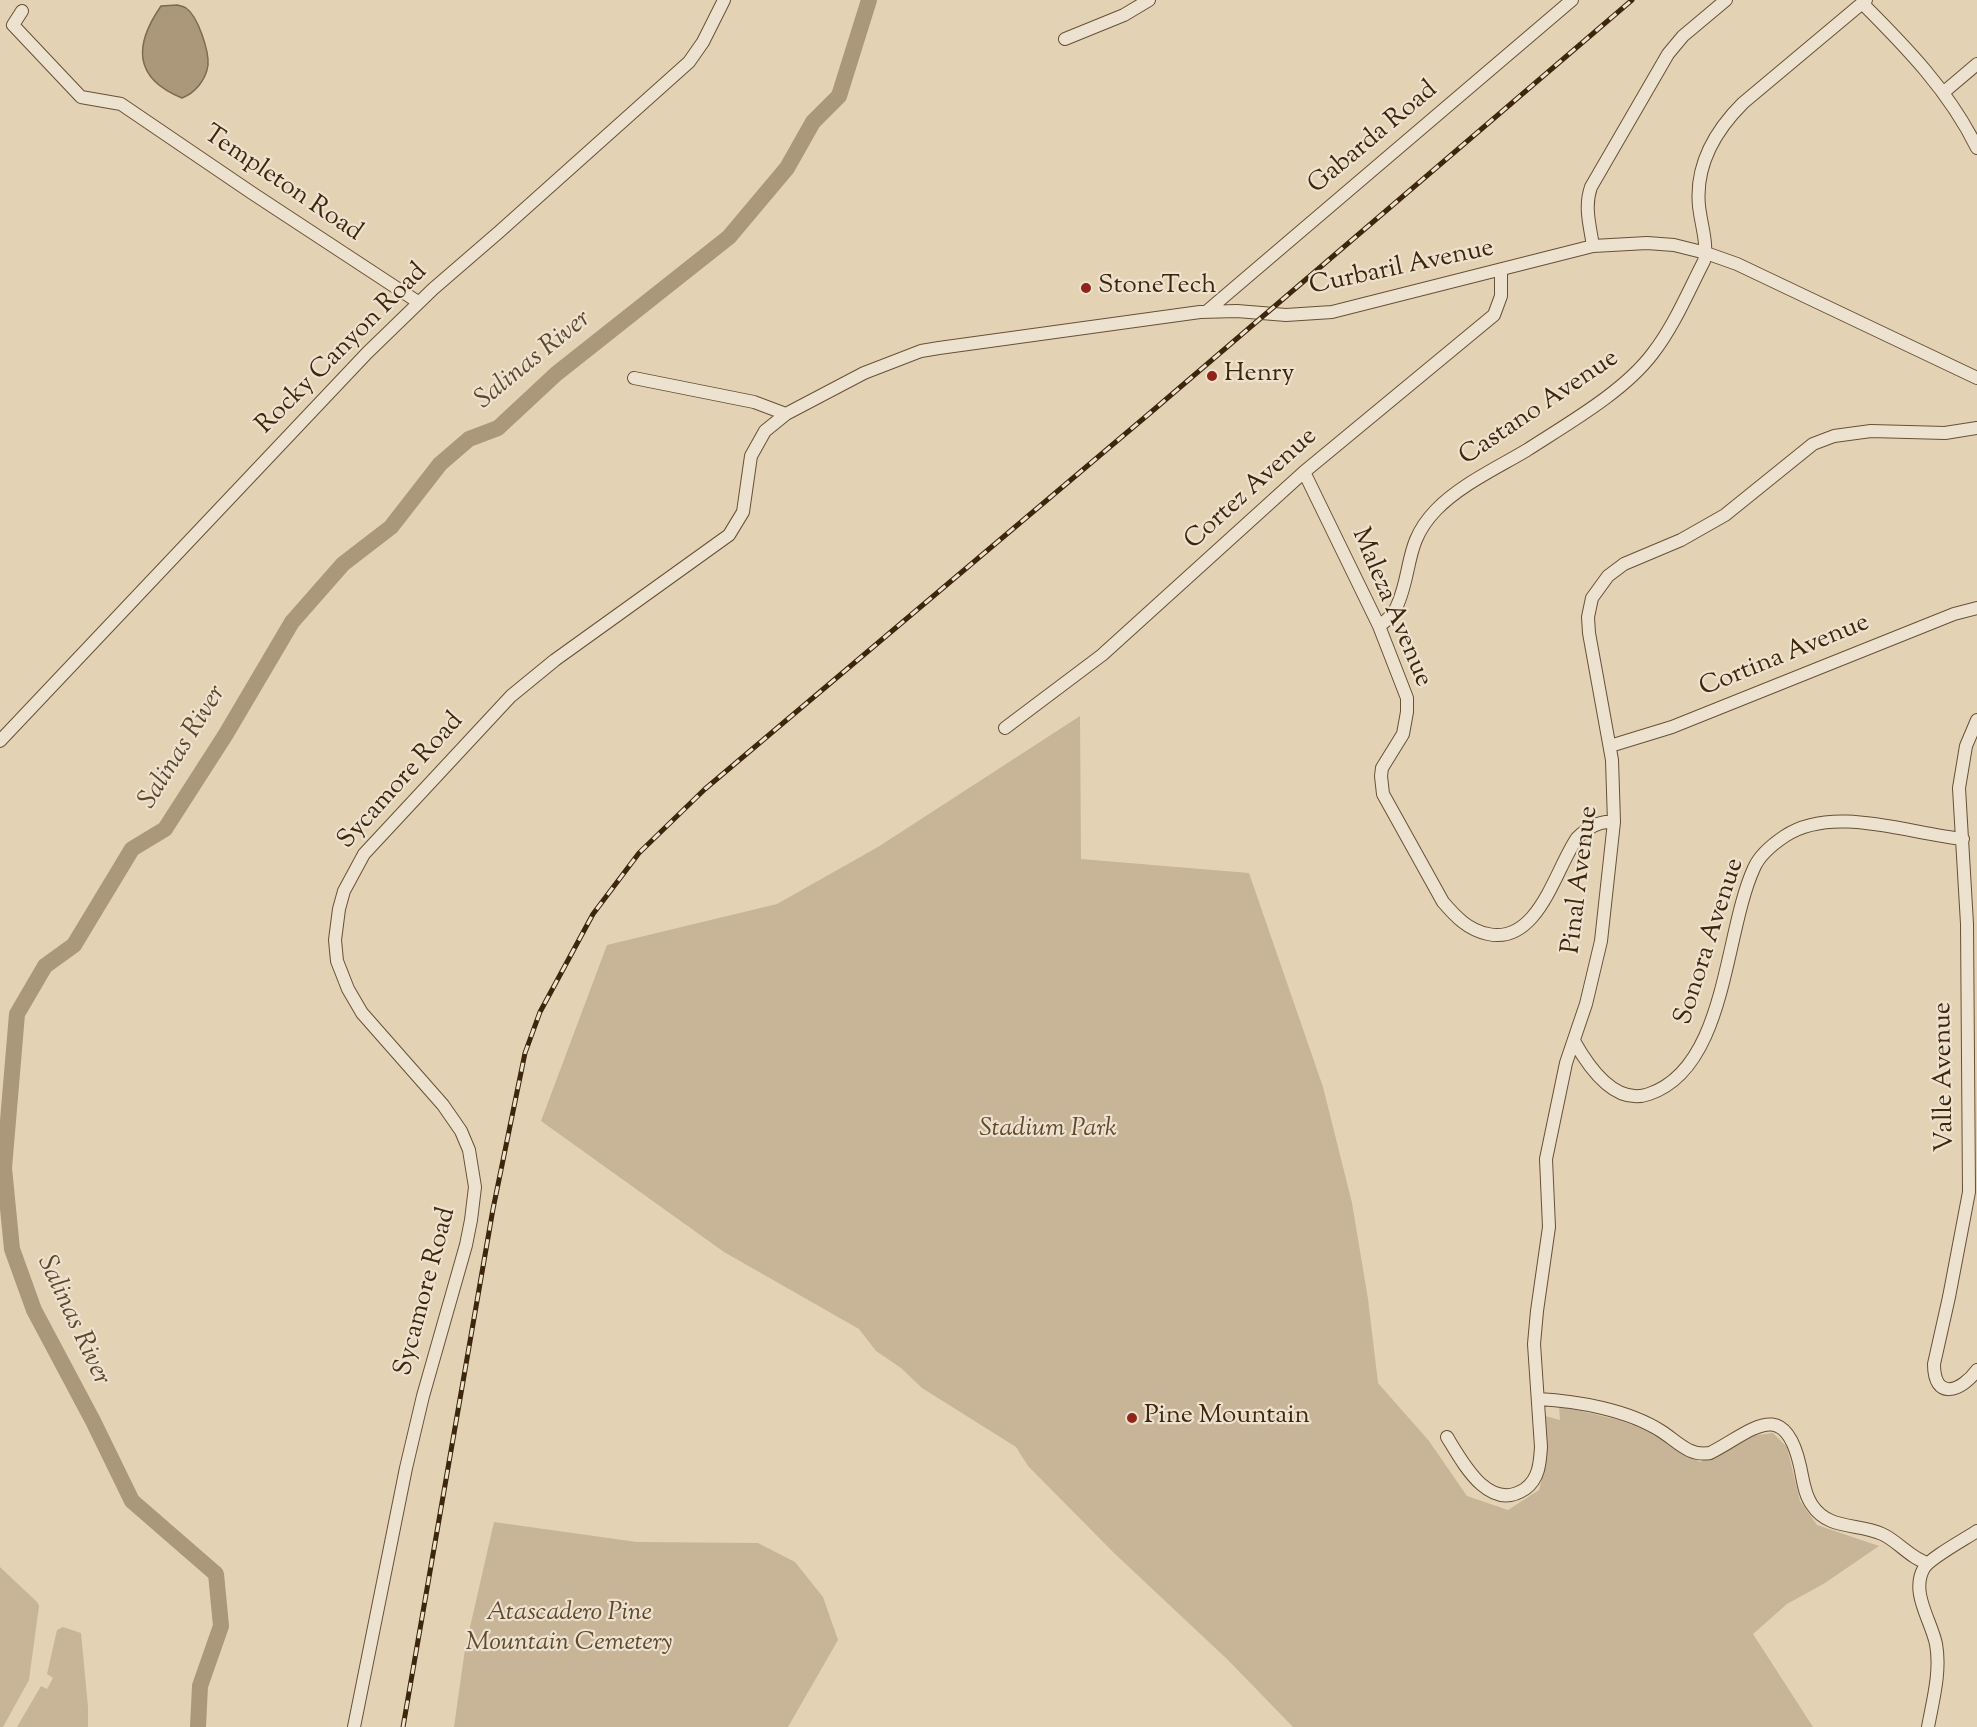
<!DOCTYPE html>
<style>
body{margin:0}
canvas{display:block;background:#e4d2b5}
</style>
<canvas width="1977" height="1727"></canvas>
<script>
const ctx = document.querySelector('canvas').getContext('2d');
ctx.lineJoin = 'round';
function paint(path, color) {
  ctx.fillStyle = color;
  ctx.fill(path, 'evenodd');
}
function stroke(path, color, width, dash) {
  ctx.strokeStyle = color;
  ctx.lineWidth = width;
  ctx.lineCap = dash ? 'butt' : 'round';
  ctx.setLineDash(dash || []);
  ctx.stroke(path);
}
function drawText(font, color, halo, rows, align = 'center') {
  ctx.font = font + ' "Sorts Mill Goudy",serif';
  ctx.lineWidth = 4.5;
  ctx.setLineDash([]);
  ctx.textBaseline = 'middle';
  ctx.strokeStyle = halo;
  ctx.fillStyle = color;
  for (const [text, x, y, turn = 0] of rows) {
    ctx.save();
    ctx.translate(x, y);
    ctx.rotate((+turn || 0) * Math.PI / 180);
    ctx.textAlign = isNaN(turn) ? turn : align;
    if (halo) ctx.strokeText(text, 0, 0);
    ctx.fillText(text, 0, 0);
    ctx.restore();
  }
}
paint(new Path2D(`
 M 1080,716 L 1081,859 L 1249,873 L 1323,1087 L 1352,1203 L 1368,1299 L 1378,1383 L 1429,1441 L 1467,1496 L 1508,1510 L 1539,1490 L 1545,1466 L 1545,1416 L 1560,1420 L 1559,1406 L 1619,1420 L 1646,1430 L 1700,1462 L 1751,1436 L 1773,1433 L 1787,1447 L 1800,1501 L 1817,1525 L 1879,1546 L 1825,1583 L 1787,1604 L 1753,1634 L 1813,1727 L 1293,1727 L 1228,1660 L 1114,1553 L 1028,1466 L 1016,1447 L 922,1388 L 901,1368 L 876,1351 L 859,1329 L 724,1252 L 541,1121 L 607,945 L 777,904 L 878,847 Z
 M 494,1522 L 637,1542 L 758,1543 L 795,1562 L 823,1597 L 838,1640 L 788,1727 L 454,1727 L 465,1649 Z
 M 0,1567 L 37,1602 L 39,1606 L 29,1680 L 3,1727 L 0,1727 Z
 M 63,1627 L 81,1633 L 88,1707 L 88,1727 L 17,1727 L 41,1686 L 47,1689 L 53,1678 L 47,1674 L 57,1630 Z`), '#c8b598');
const water = new Path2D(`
 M 177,5 C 180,6 183,6 186,8 C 198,16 209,51 208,65 C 206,80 195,93 182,98 C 133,78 134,45 161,6 Z`);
paint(water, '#ab987b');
stroke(water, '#7f6a4e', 1.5);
stroke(new Path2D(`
 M 198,1727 L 200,1686 L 221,1626 L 216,1574 L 132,1501 L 93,1421 L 34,1310 L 12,1249 L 4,1168 L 17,1014 L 45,966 L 74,945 L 132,849 L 165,829 L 226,734 L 292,622 L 343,564 L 391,527 L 440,464 L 469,439 L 498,428 L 556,374 L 729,237 L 787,168 L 813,122 L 839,96 L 869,0`), '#ab987b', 16);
const minor = new Path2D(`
 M 1862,3 C 1906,47 1949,91 1977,148
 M 22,11 L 13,25 L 81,97 L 121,104 L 252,193 L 418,302
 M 1065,39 L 1124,15 L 1149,0
 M 1944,92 L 1977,64
 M 1593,246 C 1590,226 1584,207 1591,187 L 1668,54 L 1683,36 L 1726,0
 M 1206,312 L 1572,0
 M 634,378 L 754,402 L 786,414
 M 1304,472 L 1379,626 L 1407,698 L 1407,712 L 1403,734 L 1382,768 L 1381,776 L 1383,794 L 1443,902 C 1456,917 1468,930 1488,934 C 1538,945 1555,870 1577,838 C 1587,828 1599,820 1614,822
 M 1379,626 C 1386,621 1394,615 1397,606 C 1413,570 1404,543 1436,510 C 1460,485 1497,468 1527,450 C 1567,424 1624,392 1653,353 C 1674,326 1688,292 1704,261 C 1708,243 1701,225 1699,206 C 1695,165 1715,131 1743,103 L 1866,0
 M 1977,720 L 1966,746 L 1959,788 L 1967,924 L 1969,1192 L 1949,1297 L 1934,1364 C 1934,1401 1961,1392 1977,1370
 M 1005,728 L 1102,655 L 1304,472 L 1494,315 L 1501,296 L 1501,271
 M 0,741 L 367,353 L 433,289 L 499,232 L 689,62 L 703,42 L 724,0
 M 1610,746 L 1672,727 L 1954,614 L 1977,608
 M 1574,1041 C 1588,1066 1615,1106 1649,1094 C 1727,1068 1724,933 1754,868 C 1760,854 1773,844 1785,836 C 1833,804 1910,834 1963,839
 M 1539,1399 C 1577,1401 1628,1410 1661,1431 C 1677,1441 1689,1457 1710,1453 C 1751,1432 1784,1395 1800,1466 C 1803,1479 1804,1494 1812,1505 C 1828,1530 1858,1523 1882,1534 C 1898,1541 1911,1559 1928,1563
 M 1447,1437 C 1463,1463 1489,1513 1525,1489 C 1539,1479 1540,1463 1541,1447 L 1534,1344 L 1537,1311 L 1549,1227 L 1546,1159 L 1566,1063 L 1586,1004 L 1601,941 L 1614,822 L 1612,760 L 1589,633 L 1588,617 L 1592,598 L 1608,576 L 1624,564 L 1681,540 L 1725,515 L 1813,444 L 1834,436 L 1871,431 L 1945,433 L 1977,428
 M 354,1727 L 406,1468 L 423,1396 L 466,1245 L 471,1220 L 475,1187 L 469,1150 L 461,1131 L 443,1105 L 362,1013 L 348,989 L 337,961 L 335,940 L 339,909 L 344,891 L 364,854 L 511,696 L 555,660 L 729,535 L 743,512 L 751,456 L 765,431 L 786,414 L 864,373 L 921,351 L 939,348 L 1200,312 L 1237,311 L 1286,315 L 1332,312 L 1593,246 L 1647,243 L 1674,245 L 1706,253 L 1737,264 L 1977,378
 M 1928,1727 C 1933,1700 1941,1671 1936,1644 C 1931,1620 1910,1592 1924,1568 C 1930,1558 1965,1539 1977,1531`);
stroke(minor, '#675136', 14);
stroke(minor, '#ede2cf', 12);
const rail = new Path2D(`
 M 403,1727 L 493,1209 L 525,1053 L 540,1012 L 593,914 L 639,853 L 705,789 L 1150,413 L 1632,0`);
stroke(rail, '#3d260b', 5);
stroke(rail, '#ede2cf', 3, [9]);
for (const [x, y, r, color] of [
 [1086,288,6,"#8f2418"],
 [1212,376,6,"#8f2418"],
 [1132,1418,6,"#8f2418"]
]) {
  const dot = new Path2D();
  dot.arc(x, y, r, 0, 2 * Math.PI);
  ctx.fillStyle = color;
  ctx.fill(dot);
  stroke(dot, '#ede2cf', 2);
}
drawText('26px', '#3d260b', '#ede2cf', [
 ["Gabarda Road",1374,139,-40],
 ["Templeton Road",282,185,34],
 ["Curbaril Avenue",1402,269,-12],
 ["Rocky Canyon Road",343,350,-45],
 ["Castano Avenue",1540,409,-34],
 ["Cortez Avenue",1252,490,-42],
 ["Maleza Avenue",1390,608,67],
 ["Cortina Avenue",1785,657,-22],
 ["Sycamore Road",402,782,-48],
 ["Pinal Avenue",1582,880,-83],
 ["Sonora Avenue",1711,942,-72],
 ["Valle Avenue",1946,1077,-91],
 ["Sycamore Road",427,1292,-75]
]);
drawText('26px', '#3d260b', '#ede2cf', [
 ["StoneTech",1098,288],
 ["Henry",1224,376],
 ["Pine Mountain",1144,1418]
], 'left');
drawText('italic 26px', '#604a2e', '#ede2cf', [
 ["Stadium Park",1048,1131],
 ["Atascadero Pine",569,1615],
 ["Mountain Cemetery",569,1645]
]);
drawText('italic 27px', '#5e482d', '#ede2cf', [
 ["Salinas River",534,361,-39],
 ["Salinas River",184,748,-58],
 ["Salinas River",72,1321,65]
]);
</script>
